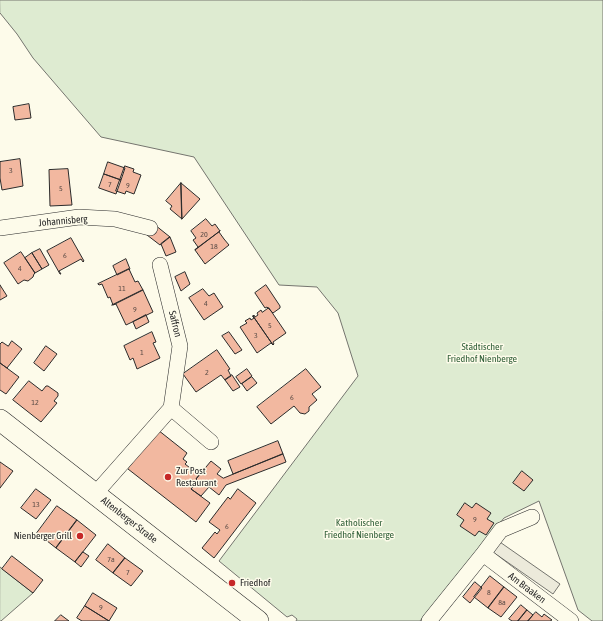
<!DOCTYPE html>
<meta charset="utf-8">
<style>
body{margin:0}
canvas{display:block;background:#fdfbea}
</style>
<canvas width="603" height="621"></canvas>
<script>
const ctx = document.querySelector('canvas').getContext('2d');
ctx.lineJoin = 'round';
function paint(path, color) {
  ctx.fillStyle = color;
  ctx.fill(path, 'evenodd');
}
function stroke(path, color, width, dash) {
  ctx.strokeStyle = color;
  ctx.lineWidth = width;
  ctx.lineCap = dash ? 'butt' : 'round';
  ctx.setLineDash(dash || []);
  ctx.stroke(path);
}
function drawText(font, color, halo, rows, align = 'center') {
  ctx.font = font + ' "Asap Condensed",sans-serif';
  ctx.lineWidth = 3;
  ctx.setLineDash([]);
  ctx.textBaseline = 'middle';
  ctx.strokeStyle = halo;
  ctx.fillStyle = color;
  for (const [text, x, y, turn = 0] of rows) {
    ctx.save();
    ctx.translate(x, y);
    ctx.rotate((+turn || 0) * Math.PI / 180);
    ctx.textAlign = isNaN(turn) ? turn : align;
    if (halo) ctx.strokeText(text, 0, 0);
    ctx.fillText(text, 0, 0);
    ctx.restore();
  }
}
const green = new Path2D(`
 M 0,0 L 603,0 L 603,621 L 592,621 L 578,610 L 539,501 L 504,518 L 420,621 L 296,621 L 297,619 L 292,615 L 287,617 L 219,561 L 358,376 L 338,313 L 317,287 L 279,285 L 194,157 L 101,137 L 33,58 L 17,34 L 0,13 Z
 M 0,567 L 33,593 L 1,621 L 0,621 Z`);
paint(green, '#deebd1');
stroke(green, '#74746e', 1);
const parking = new Path2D(`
 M 497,540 L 560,584 L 553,594 L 490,550 Z`);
paint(parking, '#eceadb');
stroke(parking, '#74746e', 1);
const building = new Path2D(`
 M 29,104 L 31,118 L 15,120 L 13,107 Z
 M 20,159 L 23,186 L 2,190 L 0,178 L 0,162 Z
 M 108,162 L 125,168 L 121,180 L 104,174 Z
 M 125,166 L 134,169 L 133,172 L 141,175 L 134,194 L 126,191 L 125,194 L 116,191 Z
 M 68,169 L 72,205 L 50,206 L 49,170 Z
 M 104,174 L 121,180 L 116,194 L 99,188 Z
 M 181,183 L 182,219 L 170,209 L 172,206 L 166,201 Z
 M 181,183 L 200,199 L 182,219 Z
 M 206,219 L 212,226 L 215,224 L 220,231 L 195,250 L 198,247 L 193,240 L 196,238 L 191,231 Z
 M 155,225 L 170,237 L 160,245 L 147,235 Z
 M 220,231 L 219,232 L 224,239 L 229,245 L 205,264 L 195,250 Z
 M 170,237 L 176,252 L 166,256 L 161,244 Z
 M 71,238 L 84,261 L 83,262 L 81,259 L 59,271 L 61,274 L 60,274 L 47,251 Z
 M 40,249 L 49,265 L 42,269 L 32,253 Z
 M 21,252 L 35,273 L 34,274 L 33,277 L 28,281 L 24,280 L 18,284 L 4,263 Z
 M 32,253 L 42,269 L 35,273 L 25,258 Z
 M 126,259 L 130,269 L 129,270 L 129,269 L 117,275 L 113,266 Z
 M 129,269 L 135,282 L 138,281 L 143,290 L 113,305 L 110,297 L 108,298 L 102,284 L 99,285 L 98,284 Z
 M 185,272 L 190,284 L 181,291 L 175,277 Z
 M 0,285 L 7,296 L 0,300 Z
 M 266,285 L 280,306 L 280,308 L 273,313 L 267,307 L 265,308 L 255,293 Z
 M 203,289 L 209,296 L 214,293 L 223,307 L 204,320 L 189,298 Z
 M 143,290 L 153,312 L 126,325 L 116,304 L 112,305 Z
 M 269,308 L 286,333 L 273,342 L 274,344 L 273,345 L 253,316 L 254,315 L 255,317 L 258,315 L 257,313 L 261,310 L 262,312 Z
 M 146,315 L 149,322 L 136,329 L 133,322 Z
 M 253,316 L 273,345 L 271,343 L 257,353 L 240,327 L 247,323 L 245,321 L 250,318 L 251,320 L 254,318 L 253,317 Z
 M 152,332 L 156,342 L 153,343 L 160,358 L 137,369 L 133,358 L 130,360 L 124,346 Z
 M 229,332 L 242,350 L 235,354 L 222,336 Z
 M 12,341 L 22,349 L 7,368 L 0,363 L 0,344 L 2,342 L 8,346 Z
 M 46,346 L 57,354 L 44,371 L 34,363 Z
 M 217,350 L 230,369 L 228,370 L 231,376 L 225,380 L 221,375 L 196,392 L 183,374 Z
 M 0,363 L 19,377 L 6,394 L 0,390 Z
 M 247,369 L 252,376 L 241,384 L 236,377 Z
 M 306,369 L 321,387 L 312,394 L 317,400 L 309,407 L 309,411 L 305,414 L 300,413 L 294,406 L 271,424 L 257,407 Z
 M 232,375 L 240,387 L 233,391 L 225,380 Z
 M 252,377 L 257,383 L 247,391 L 242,384 Z
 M 29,381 L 42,391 L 46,386 L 48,386 L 58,393 L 58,396 L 54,401 L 57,403 L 41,422 L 13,400 Z
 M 158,430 L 187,453 L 183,459 L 187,462 L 185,464 L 199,475 L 196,479 L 198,481 L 191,489 L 210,503 L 196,522 L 128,469 Z
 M 278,441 L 283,454 L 233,474 L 228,461 Z
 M 283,454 L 286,462 L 226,485 L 219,495 L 209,487 L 201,496 L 191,489 L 198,481 L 196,479 L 211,461 L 221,469 L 217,474 L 223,478 Z
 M 0,462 L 13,471 L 0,488 Z
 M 522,471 L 533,480 L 524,491 L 513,483 Z
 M 36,489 L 51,500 L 36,519 L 21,508 Z
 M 238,489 L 256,503 L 214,558 L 202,548 L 215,532 L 217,534 L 220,530 L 209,522 L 228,497 L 230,499 Z
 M 465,503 L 472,508 L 476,503 L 491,513 L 487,519 L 494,523 L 486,535 L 479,531 L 475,536 L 460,526 L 464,520 L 457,515 Z
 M 57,506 L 77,520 L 56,548 L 37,533 Z
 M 77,520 L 96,535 L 75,562 L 56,548 Z
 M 108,544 L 125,558 L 113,573 L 96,560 Z
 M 83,552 L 89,556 L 81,567 L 75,562 Z
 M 12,556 L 43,580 L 33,593 L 2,569 Z
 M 125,558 L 143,571 L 131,586 L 113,573 Z
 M 490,576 L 504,587 L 488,608 L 474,597 Z
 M 475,582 L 482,588 L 470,603 L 463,597 Z
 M 504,587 L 517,597 L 501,617 L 488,608 Z
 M 93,593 L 117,608 L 109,621 L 85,606 Z
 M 521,605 L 527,610 L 518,621 L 512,621 L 509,619 Z
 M 85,606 L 109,621 L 82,621 L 77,618 Z
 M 527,610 L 533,615 L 528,621 L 518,621 Z
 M 536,612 L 542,617 L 544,614 L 552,620 L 550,621 L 528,621 Z
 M 61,615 L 69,621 L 55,621 Z`);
paint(building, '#f2b8a0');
stroke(building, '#2b2b2b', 1);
const street = new Path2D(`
 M 0,228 L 79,217 L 115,219 L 150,228
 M 171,408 L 211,442
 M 95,494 L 171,408 L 180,346 L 160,265
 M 483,554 L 501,530 L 532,517
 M 429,621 L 483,554 L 571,621`);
const secondary = new Path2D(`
 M 0,420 L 258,621`);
stroke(street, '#2b2b2b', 16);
stroke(secondary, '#2b2b2b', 22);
stroke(street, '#fdfbea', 15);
stroke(secondary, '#fdfbea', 21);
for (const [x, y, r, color] of [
 [168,477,4,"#c62828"],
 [80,536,4,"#c62828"],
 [232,583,4,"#c62828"]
]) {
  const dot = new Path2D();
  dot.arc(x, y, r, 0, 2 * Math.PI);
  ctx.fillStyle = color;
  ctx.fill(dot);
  stroke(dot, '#fdfbea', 1.5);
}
drawText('8px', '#5d4e48', null, [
 ["3",11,170],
 ["7",110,184],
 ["9",128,185],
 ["5",61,188],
 ["20",204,234],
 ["18",214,246],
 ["6",65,255],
 ["4",20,268],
 ["11",122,288],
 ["4",206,303],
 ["9",135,309],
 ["5",270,325],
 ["3",256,335],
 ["1",142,352],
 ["2",207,372],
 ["6",292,397],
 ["12",35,402],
 ["13",36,504],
 ["9",475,519],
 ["6",227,526],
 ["7a",111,559],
 ["7",128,572],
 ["8",489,592],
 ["8a",502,602],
 ["9",101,607]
]);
drawText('10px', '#2b2b2b', '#fdfbea', [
 ["Johannisberg",63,221,-5],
 ["Saffron",175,324,76],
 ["Altenberger Straße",129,520,38],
 ["Am Braaken",527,588,37]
]);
drawText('10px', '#34623c', '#fdfbea', [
 ["Städtischer",482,347],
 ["Friedhof Nienberge",482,359],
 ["Katholischer",359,523],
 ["Friedhof Nienberge",359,535]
]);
drawText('10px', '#2b2b2b', '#fdfbea', [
 ["Zur Post",176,471],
 ["Restaurant",176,483],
 ["Nienberger Grill",72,536,"right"],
 ["Friedhof",240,583]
], 'left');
</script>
